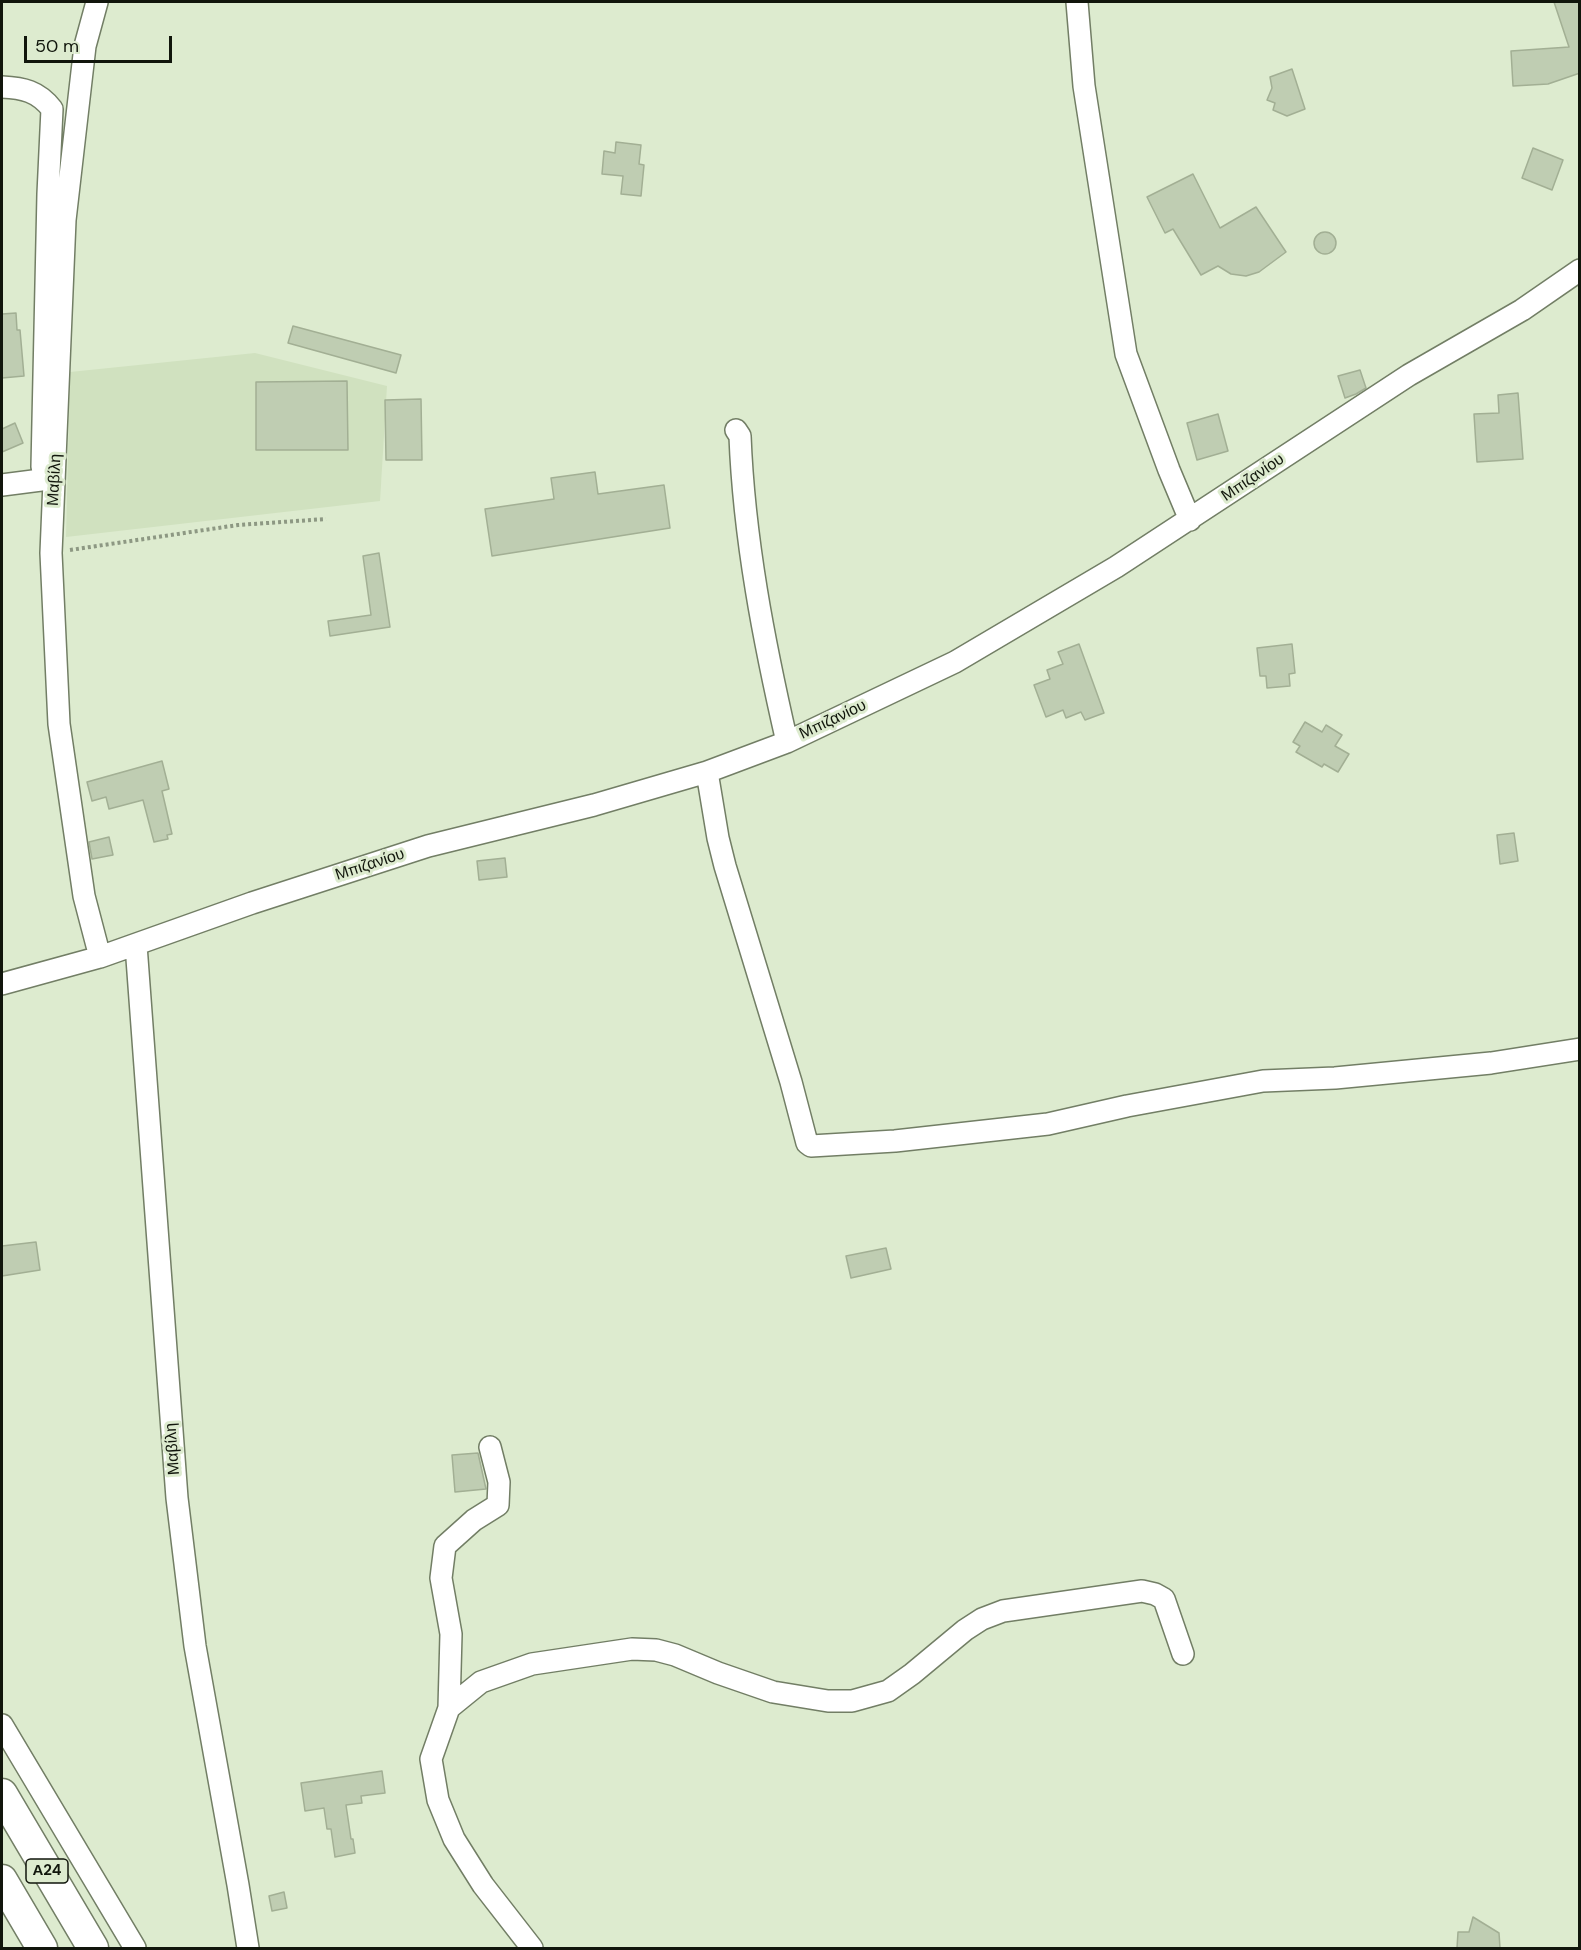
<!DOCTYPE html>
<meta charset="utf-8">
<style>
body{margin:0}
#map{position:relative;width:1581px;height:1950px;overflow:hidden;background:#ddebcf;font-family:"DM Sans",sans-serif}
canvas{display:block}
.frame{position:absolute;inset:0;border:3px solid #11160c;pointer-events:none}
.scale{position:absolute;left:24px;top:36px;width:148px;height:27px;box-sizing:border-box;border:3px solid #11160c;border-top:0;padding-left:8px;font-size:18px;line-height:21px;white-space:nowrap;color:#11160c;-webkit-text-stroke:4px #ddebcf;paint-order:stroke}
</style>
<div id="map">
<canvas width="1581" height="1950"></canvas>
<div class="frame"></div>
<div class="scale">50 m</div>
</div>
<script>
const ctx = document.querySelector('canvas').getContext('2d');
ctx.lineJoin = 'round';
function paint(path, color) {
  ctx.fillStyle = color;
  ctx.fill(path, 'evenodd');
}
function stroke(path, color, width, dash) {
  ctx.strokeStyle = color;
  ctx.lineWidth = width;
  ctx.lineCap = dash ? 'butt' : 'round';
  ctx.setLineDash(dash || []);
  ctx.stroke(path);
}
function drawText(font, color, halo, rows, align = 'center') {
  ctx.font = font + ' "DM Sans",sans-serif';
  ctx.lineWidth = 6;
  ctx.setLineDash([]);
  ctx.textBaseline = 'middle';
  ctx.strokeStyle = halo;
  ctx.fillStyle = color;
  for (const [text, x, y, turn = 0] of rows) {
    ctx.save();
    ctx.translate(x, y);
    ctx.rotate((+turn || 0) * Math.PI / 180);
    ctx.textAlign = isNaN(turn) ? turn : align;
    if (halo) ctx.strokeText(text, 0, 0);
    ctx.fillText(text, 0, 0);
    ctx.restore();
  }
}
paint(new Path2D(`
 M 255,353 L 387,386 L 380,501 L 66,537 L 70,372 Z`), '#d0e1bf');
const building = new Path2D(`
 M 1554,2 L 1580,2 L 1580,73 L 1548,84 L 1513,86 L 1511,51 L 1569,47 Z
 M 1292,69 L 1305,109 L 1287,116 L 1273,110 L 1275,103 L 1267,100 L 1272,88 L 1270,77 Z
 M 616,142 L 641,145 L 639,164 L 644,165 L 641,196 L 621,194 L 623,176 L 602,174 L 604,151 L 615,153 Z
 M 1533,148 L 1563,160 L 1552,190 L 1522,178 Z
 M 1193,174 L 1220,228 L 1256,207 L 1286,252 L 1259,272 L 1246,276 L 1231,274 L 1218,266 L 1201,275 L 1173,229 L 1165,233 L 1147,197 Z
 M1314 243a11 11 0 1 1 22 0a11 11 0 1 1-22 0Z
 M 16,313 L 17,330 L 20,330 L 24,376 L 2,378 L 2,314 Z
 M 293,326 L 401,355 L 396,373 L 288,343 Z
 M 1360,370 L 1366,388 L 1356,394 L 1345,398 L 1338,376 Z
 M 347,381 L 348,450 L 256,450 L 256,382 Z
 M 1518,393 L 1523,459 L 1477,462 L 1474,414 L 1499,413 L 1498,395 Z
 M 421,399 L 422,460 L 386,460 L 385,400 Z
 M 1218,414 L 1228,451 L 1197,460 L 1187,423 Z
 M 15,423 L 23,443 L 2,452 L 2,429 Z
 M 595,472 L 598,494 L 664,485 L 670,528 L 492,556 L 485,509 L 554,499 L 551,478 Z
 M 379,553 L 390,627 L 330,636 L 328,621 L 371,615 L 363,556 Z
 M 1079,644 L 1104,713 L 1085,720 L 1081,712 L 1066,718 L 1063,710 L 1046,717 L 1034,685 L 1050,679 L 1047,670 L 1063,664 L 1058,652 Z
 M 1292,644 L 1295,673 L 1289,674 L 1290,686 L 1267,688 L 1266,676 L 1260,676 L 1257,648 Z
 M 1305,722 L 1322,732 L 1326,725 L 1342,735 L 1335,746 L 1349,754 L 1338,772 L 1324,764 L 1322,767 L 1296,752 L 1300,746 L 1293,742 Z
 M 162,761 L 169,789 L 162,791 L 172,834 L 167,835 L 168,839 L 154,842 L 143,800 L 109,809 L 106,797 L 92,801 L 87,782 Z
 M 1514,833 L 1518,861 L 1500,864 L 1497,835 Z
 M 109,837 L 113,855 L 92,859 L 89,842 Z
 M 505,858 L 507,877 L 479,880 L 477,861 Z
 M 36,1242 L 40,1270 L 2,1276 L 2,1246 Z
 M 886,1248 L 891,1269 L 851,1278 L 846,1256 Z
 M 478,1453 L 486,1489 L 455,1492 L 452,1455 Z
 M 382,1771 L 385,1793 L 361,1796 L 362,1803 L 346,1805 L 351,1839 L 353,1839 L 355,1853 L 335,1857 L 331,1829 L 327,1829 L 324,1808 L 305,1811 L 301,1783 Z
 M 284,1892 L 287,1908 L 272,1911 L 269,1896 Z
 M 1473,1917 L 1499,1933 L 1500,1948 L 1457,1948 L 1458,1932 L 1469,1932 Z`);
paint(building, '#bfcdb2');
stroke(building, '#a2af94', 1.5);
const minor = new Path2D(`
 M 97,2 L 85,46 L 65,220 L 51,553 L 59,724 L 84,896 L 100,957
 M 1077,2 L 1084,86 L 1126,354 L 1169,470 L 1190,520
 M 2,87 C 23,88 38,91 52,109 L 48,194 L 42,467
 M 736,430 L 740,436 C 744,539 764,642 787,742
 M 2,485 L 41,480
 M 707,772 L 718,838 L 725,866 L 791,1082 L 807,1143 L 811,1146 L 895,1141 L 1048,1124 L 1127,1106 L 1263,1081 L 1335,1078 L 1491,1063 L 1580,1049
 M 136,945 L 177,1498 L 195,1646 L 238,1885 L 248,1948
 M 2,984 L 100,957 L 252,903 L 428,846 L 594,805 L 707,772 L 787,742 L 955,662 L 1116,567 L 1409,375 L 1522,310 L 1580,270
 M 449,1708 L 451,1634 L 441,1578 L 445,1546 L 474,1520 L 498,1505 L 499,1482 L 490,1447
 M 2,1725 L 135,1948
 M 532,1948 L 483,1885 L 454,1839 L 438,1800 L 431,1759 L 449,1708 L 481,1682 L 532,1664 L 632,1649 L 656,1650 L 675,1655 L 718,1673 L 773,1692 L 828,1701 L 852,1701 L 888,1691 L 912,1674 L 965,1630 L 982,1619 L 1003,1611 L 1142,1591 L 1155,1594 L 1164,1599 L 1183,1654`);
const highway = new Path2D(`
 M 2,1794 L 93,1948
 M 2,1880 L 42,1948`);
stroke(minor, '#727e65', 24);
stroke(highway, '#727e65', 33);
stroke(new Path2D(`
 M 70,550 L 238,525 L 326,519`), '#8d9883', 4, [3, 3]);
stroke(minor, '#fff', 21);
stroke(highway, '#fff', 30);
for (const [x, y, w] of [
 [47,1871,42]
]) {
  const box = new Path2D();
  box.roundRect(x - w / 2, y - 12, w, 24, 4.5);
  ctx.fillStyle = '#ddebcf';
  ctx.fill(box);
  stroke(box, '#11160c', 1.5);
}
drawText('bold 15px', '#11160c', null, [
 ["Α24",47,1871]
]);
drawText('16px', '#11160c', '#ddebcf', [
 ["Μπιζανίου",1253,478,-34],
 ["Μαβίλη",55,480,-87],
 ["Μπιζανίου",833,720,-25],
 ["Μπιζανίου",370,865,-18],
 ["Μαβίλη",173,1449,-94]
]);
</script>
